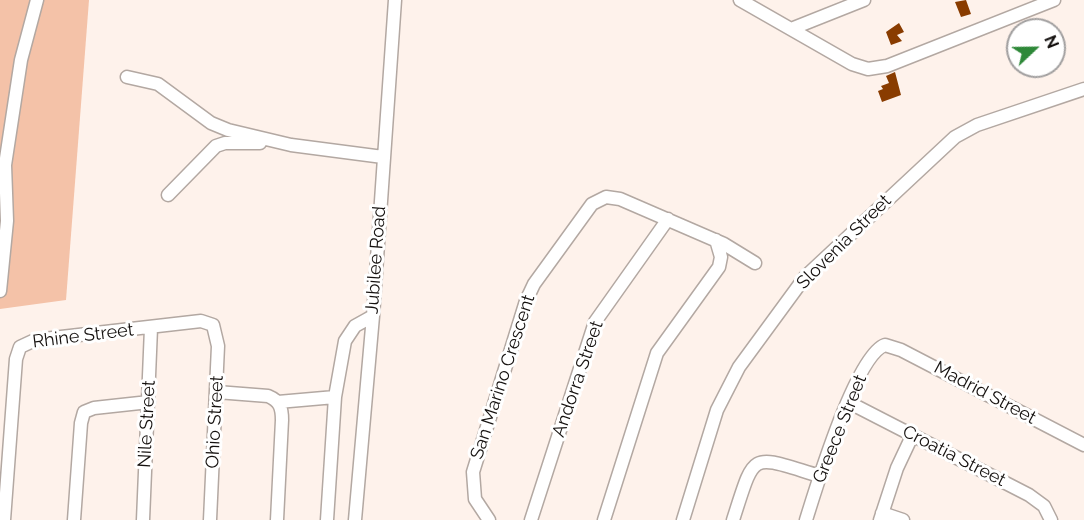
<!DOCTYPE html>
<style>
body{margin:0}
#map{position:relative;width:1084px;height:520px;overflow:hidden;background:#fef2eb;font-family:Raleway,sans-serif}
canvas{display:block}
.north{position:absolute;left:1006px;top:18px;width:60px;height:60px;box-sizing:border-box;background:#fff;border:2px solid #a19f9f;border-radius:50%;rotate:68deg;font-size:16px;font-weight:700;line-height:24px;text-align:center;color:#14100e}
.north::after{content:'';display:block;margin:auto;width:21px;height:27px;background:#2e8838;clip-path:polygon(50% 0,100% 100%,50% 72%,0 100%)}
</style>
<div id="map">
<canvas width="1084" height="520"></canvas>
<div class="north">N</div>
</div>
<script>
const ctx = document.querySelector('canvas').getContext('2d');
ctx.lineJoin = 'round';
function paint(path, color) {
  ctx.fillStyle = color;
  ctx.fill(path, 'evenodd');
}
function stroke(path, color, width, dash) {
  ctx.strokeStyle = color;
  ctx.lineWidth = width;
  ctx.lineCap = dash ? 'butt' : 'round';
  ctx.setLineDash(dash || []);
  ctx.stroke(path);
}
function drawText(font, color, halo, rows, align = 'center') {
  ctx.font = font + ' Raleway,sans-serif';
  ctx.lineWidth = 6;
  ctx.setLineDash([]);
  ctx.textBaseline = 'middle';
  ctx.strokeStyle = halo;
  ctx.fillStyle = color;
  for (const [text, x, y, turn = 0] of rows) {
    ctx.save();
    ctx.translate(x, y);
    ctx.rotate((+turn || 0) * Math.PI / 180);
    ctx.textAlign = isNaN(turn) ? turn : align;
    if (halo) ctx.strokeText(text, 0, 0);
    ctx.fillText(text, 0, 0);
    ctx.restore();
  }
}
paint(new Path2D(`
 M 0,0 L 89,0 L 66,300 L 0,309 Z`), '#f4c2a8');
paint(new Path2D(`
 M 966,0 L 971,14 L 961,17 L 955,2 Z
 M 899,23 L 904,32 L 897,35 L 902,41 L 891,45 L 886,32 Z
 M 895,72 L 901,95 L 882,102 L 878,91 L 883,89 L 881,86 L 889,83 L 886,76 Z`), '#893c00');
const minor = new Path2D(`
 M 740,0 L 852,64 L 868,69 L 887,66 L 1054,0
 M 791,29 L 864,0
 M 127,77 L 158,84 L 211,123 L 228,130 L 291,145 L 383,157
 M 168,195 L 216,146 L 225,143 L 260,143
 M 0,291 L 7,221 L 5,165 L 21,60 L 37,0
 M 217,392 L 268,396 C 280,401 282,408 282,420 L 277,520
 M 278,402 L 335,397
 M 848,402 L 1029,495 L 1044,506 L 1051,520
 M 882,513 L 903,520
 M 4,520 L 16,359 L 20,347 L 35,340 L 201,321 L 213,325 L 218,346 L 210,520
 M 74,520 L 81,423 L 84,412 L 94,408 L 149,402
 M 143,520 L 151,328
 M 327,520 L 335,397 L 345,341 L 355,326 L 373,316
 M 355,520 L 373,316 L 395,0
 M 489,520 L 475,499 L 473,472 L 526,301 L 534,284 L 592,204 L 606,197 L 620,199 L 724,244 L 755,263
 M 531,520 L 595,322 L 668,219
 M 604,520 L 657,353 L 719,267 L 721,257 L 716,240
 M 683,520 L 717,410 L 739,367 L 805,277 L 955,137 L 977,125 L 1084,89
 M 733,520 C 756,449 749,455 820,476
 M 806,520 C 816,488 856,355 885,345 L 901,350 L 1084,445
 M 880,520 L 897,468 L 913,434`);
stroke(minor, '#b3a8a2', 15);
stroke(minor, '#fff', 12);
drawText('18px', '#14100e', '#fff', [
 ["Slovenia Street",844,242,-45],
 ["Jubilee Road",376,260,-86],
 ["Rhine Street",83,336,-7],
 ["San Marino Crescent",503,377,-72],
 ["Andorra Street",578,379,-71],
 ["Madrid Street",985,393,28],
 ["Ohio Street",215,422,-87],
 ["Nile Street",147,424,-87],
 ["Greece Street",840,429,-68],
 ["Croatia Street",954,456,27]
]);
</script>
